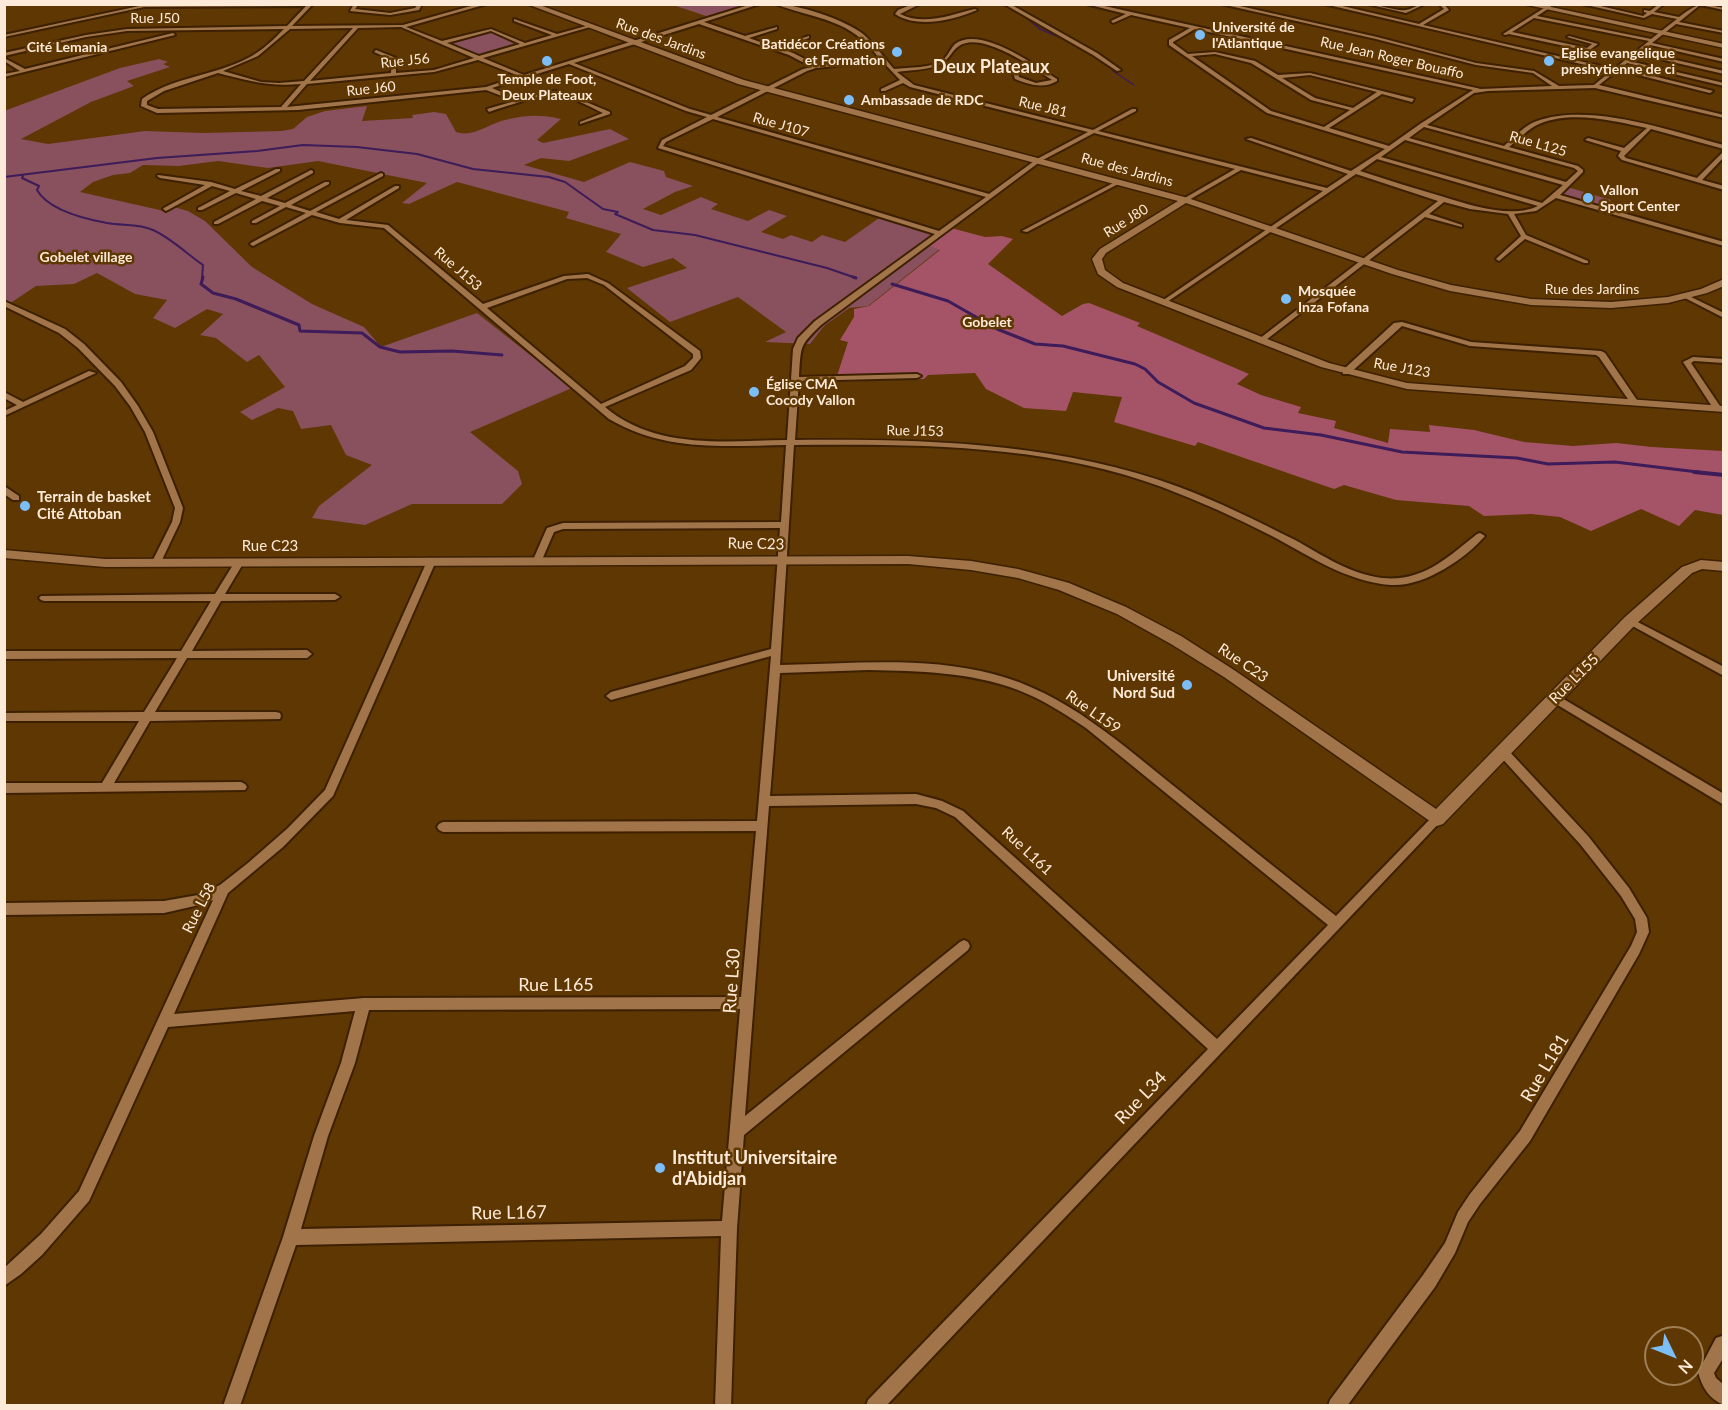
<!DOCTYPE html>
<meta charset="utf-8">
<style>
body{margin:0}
#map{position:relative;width:1728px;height:1410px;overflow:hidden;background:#5e3703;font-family:Lato,sans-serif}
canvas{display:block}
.frame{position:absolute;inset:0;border:6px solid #feead8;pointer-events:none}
.north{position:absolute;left:1644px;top:1326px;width:60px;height:60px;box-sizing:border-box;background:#5e3703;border:2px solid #9e7f58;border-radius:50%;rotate:133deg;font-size:16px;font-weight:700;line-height:24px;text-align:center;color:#feead8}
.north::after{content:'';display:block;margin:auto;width:21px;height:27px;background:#7bbef8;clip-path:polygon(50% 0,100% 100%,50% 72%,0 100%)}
</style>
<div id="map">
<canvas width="1728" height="1410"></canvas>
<div class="frame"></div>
<div class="north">N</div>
</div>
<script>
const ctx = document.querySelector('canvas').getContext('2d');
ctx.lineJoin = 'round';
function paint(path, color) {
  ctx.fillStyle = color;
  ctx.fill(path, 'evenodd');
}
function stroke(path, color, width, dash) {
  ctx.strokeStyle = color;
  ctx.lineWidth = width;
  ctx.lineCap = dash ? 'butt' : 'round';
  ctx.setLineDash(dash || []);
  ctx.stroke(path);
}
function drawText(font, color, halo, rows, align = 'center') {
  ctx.font = font + ' Lato,sans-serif';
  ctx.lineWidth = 5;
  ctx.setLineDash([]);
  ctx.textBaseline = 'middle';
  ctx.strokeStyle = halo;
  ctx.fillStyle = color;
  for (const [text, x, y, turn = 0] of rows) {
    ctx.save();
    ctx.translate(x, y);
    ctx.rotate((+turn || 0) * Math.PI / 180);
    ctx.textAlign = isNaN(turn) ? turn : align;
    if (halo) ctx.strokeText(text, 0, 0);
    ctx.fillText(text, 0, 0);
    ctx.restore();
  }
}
paint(new Path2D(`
 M 674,5 L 674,4 L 749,5 L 709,17 L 673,5 Z
 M 490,31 L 518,45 L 480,58 L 445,43 Z
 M 159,59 L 168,62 L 163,64 L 170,67 L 127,81 L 134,86 L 91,102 L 21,139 L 48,144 L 145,131 L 204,133 L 281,131 L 293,129 L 307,117 L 325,111 L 367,106 L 362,121 L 413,118 L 412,115 L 434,112 L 446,114 L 456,132 C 473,138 490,123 505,120 C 525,115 541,114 561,119 L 537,140 L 543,143 L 610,129 L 629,139 L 569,161 L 541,158 L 524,165 L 584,182 L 630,162 L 664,171 L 666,177 L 693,186 L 675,192 L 643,209 L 661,215 L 701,197 L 718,204 L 711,209 L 748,221 L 769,210 L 787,216 L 761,232 L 783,239 L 791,235 L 812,242 L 822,235 L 845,242 L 879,218 L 940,237 L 931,246 L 940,249 L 868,306 L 849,308 L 824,326 L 810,344 L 765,342 L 786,332 L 738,297 L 670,322 L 627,288 L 687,268 L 673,258 L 643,267 L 606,252 L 621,234 L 566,218 L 569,212 L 457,182 L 409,204 L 402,203 L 427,183 L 318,161 L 268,168 L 218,161 L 179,166 L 143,165 L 130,173 L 113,175 L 93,182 L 80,192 L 164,211 L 174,207 L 188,211 L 205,221 L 252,267 L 312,304 L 364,327 L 381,347 L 477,313 L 572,388 L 470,432 L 518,471 L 522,484 L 502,504 L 412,504 L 365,525 L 312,518 L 319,506 L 372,465 L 346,455 L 331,425 L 301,429 L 293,411 L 278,408 L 252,420 L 240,412 L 285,387 L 259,355 L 247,362 L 216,338 L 200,335 L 223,314 L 207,309 L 175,328 L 153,318 L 167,300 L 135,294 L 97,273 L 74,284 L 36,286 L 9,304 L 5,301 L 4,111 L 120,68 Z
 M 1570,188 L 1574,189 L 1611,200 L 1604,207 L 1563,194 Z`), '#89505d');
paint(new Path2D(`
 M 951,228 L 985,237 L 1002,236 L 1013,239 L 988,264 L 1062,316 L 1083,304 L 1089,303 L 1140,323 L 1137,326 L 1249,374 L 1237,384 L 1261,395 L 1301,407 L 1298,413 L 1336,421 L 1334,428 L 1388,443 L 1390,429 L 1430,432 L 1429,425 L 1474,430 L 1524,442 L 1573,446 L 1616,443 L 1652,447 L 1723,451 L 1723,515 L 1695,510 L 1679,526 L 1641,509 L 1591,531 L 1560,517 L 1531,514 L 1484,516 L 1469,506 L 1396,500 L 1344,485 L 1334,489 L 1198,442 L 1195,446 L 1114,422 L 1122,397 L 1073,392 L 1066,411 L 1024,408 L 986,389 L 975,373 L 928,375 L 924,379 L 835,382 L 848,342 L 840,340 L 854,317 L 854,309 L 869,306 L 940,250 L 930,246 Z`), '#a55468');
stroke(new Path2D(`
 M 1220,4 L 1335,30
 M 1023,15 L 1040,29 L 1071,42
 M 1080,47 L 1097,57
 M 1438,55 L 1474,65 L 1501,69
 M 1109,64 L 1113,71 L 1134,85`), '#3d1c59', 1.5);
stroke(new Path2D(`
 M 23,176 L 22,178 L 39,186 L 37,190 C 49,211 85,219 107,223 C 123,226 138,223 153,230 C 171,238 187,254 203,265 L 202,279
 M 4,177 L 157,158 L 257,151 L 303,145 L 357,147 L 417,154 L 473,169 L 549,177 L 565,182 L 603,209 L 618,212 L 615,214 L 653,230 L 695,235 L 827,268 L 856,278`), '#3d1c59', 2);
stroke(new Path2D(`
 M 203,277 L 201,284 L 213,293 L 236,299 L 299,325 L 300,331 L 362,333 L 380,347 L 400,352 L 452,351 L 502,355
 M 853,277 L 856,278
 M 892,284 L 948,301 L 997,329 L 1035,344 L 1063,346 L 1135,364 L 1145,369 L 1158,382 L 1194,403 L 1264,428 L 1321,435 L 1402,452 L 1517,458 L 1548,464 L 1615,462 L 1706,473`), '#3d1c59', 3);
stroke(new Path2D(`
 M 1694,472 L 1724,475`), '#3d1c59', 4);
const street = new Path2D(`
 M 313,4 L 292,26 L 403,25 L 478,4 L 487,4 L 406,27 L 442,41 L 491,29 L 525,43 L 552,35 L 514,21 L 514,19 L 557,34 L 590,25 L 590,27 L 483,58 L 524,75 L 752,4 L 760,4 L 704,22 L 745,36 L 777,27 L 777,29 L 749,38 L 774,47 L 809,36 L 809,38 L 779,48 L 793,53 L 817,65 L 880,59 C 848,17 820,21 775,4 C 798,4 845,20 863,34 C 875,44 884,58 894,69 C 909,67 932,69 944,59 C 948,55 951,48 955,44 C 980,25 1036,66 1057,79 L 1057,81 C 1044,89 1029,85 1015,79 L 1012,70 L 1026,63 C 1011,54 976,34 959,46 C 951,51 949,61 939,65 C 927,70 910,70 897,72 L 914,85 L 1093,130 L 1132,109 L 1136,109 L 1136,111 L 1098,131 L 1327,188 L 1348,174 L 1246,139 L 1251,138 L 1351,171 L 1385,149 L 1267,113 L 1169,45 L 1169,40 L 1190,28 L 1131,15 L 1113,23 L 1111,21 L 1126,14 L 1086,4 L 1096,4 L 1131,12 L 1481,89 L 1552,86 L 1533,73 L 1476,65 L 1376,39 L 1221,4 L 1231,4 L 1377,37 L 1476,63 L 1534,71 L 1559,86 L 1594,85 L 1611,71 L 1324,4 L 1334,4 L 1419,24 L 1444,9 L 1439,4 L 1444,4 L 1449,10 L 1423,25 L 1614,69 L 1649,41 L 1534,18 L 1512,32 L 1587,48 L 1592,44 L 1567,37 L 1569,36 L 1598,44 L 1588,51 L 1509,34 L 1505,35 L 1503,34 L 1549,5 L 1551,7 L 1537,16 L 1651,39 L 1677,19 L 1652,14 L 1644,18 L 1582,4 L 1592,4 L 1643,16 L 1647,13 L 1644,12 L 1644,10 L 1650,11 L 1659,4 L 1664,4 L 1654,12 L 1679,17 C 1699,2 1700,3 1724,8 L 1724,10 L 1700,5 L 1679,22 L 1724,31 L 1724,33 L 1676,24 L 1652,43 L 1724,59 L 1724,62 L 1650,45 L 1641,52 L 1724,71 L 1724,74 L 1638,54 L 1629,61 L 1724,83 L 1724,86 L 1627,63 L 1621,68 L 1713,91 L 1710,93 L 1618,70 L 1599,85 L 1724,115 L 1724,118 L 1595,88 L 1488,91 L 1474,93 L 1427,125 L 1504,146 C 1514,137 1525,125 1537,121 C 1590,102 1671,131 1724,145 L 1724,149 L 1651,129 L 1624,156 L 1626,158 L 1697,178 L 1724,151 L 1724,157 L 1702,180 L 1724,186 L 1724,190 L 1622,160 L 1618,156 L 1621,151 L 1585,140 L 1588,138 L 1624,148 L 1647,128 C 1614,121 1572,110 1539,124 C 1528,129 1519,139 1509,147 L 1578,166 L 1583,170 L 1583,172 L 1560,195 L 1724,242 L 1724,246 L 1556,198 L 1536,211 L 1514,214 L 1526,235 L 1588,261 L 1588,263 L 1584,263 L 1525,239 L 1499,261 L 1496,259 L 1497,258 L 1521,236 L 1508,214 L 1470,209 L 1444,202 L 1429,214 L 1462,225 L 1462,227 L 1425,217 L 1262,343 L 1258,341 L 1259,339 L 1438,201 L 1356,174 L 1164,304 L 1161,302 L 1162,301 L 1323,191 L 1241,170 L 1187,201 L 1183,201 L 1183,199 L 1235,169 L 1094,133 L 1041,161 L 821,325 C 799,346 801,346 799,377 L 917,374 L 921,376 L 917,378 L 799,381 L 795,440 C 925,439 1056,442 1179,487 C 1219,502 1257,521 1295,540 C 1322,555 1350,574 1382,578 C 1423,582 1447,558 1477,534 L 1480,533 L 1485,536 C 1464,560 1423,587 1391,585 C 1347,582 1308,555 1270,535 C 1235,517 1199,501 1162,487 C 1046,444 917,444 794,445 L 780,665 C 851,664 924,656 993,674 C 1067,693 1122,745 1180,791 C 1232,833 1284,875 1336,916 L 1433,816 L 1437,814 L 1441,816 L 1443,819 L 886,1406 L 866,1406 L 868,1400 L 1208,1049 L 955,817 L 936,808 L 916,804 L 769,806 L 745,1116 L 960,942 L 964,940 L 968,942 L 970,946 L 968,950 L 744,1135 L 737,1228 L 731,1406 L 715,1406 L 721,1236 L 296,1245 L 240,1406 L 223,1406 L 283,1237 L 314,1136 L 341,1063 L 355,1011 L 168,1027 L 89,1201 L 42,1255 L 21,1274 L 4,1286 L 4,1268 L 41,1234 L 79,1191 L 213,900 L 199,905 L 164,913 L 4,915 L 4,903 L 164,901 L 198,895 L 220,885 L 248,863 L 288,828 L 325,790 L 428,559 L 431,558 L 436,561 L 333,796 L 283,847 L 228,893 L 174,1014 L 364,998 L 741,997 L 756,831 L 443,832 L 439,830 L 437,827 L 439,824 L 443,822 L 757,821 L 771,656 L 611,700 L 606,696 L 611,692 L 771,649 L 780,528 L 563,529 L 554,532 L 541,562 L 538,563 L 533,560 L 547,528 L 563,523 L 781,522 L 786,445 C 724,446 665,452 609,419 L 384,228 L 340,223 L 312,215 L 253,246 L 250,244 L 251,243 L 306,213 L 286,207 L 256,223 L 252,223 L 252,221 L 280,206 L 262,201 L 218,224 L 214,224 L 214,222 L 256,199 L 236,193 L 202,210 L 198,210 L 198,208 L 230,191 L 212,186 L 166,211 L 163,209 L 164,208 L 205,185 L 160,178 L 157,176 L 158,175 L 211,182 L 235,189 L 276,169 L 280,169 L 280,171 L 241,191 L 261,196 L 311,170 L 313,171 L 313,173 L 267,198 L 285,203 L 325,182 L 329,182 L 329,184 L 291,205 L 310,211 L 381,173 L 383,174 L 383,176 L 316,212 L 339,219 L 395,186 L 399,186 L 399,188 L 346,220 L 388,225 L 483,304 L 564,276 L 588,274 L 608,283 L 700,351 L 701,358 L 691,370 L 605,407 C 656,450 725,441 787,440 L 793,349 L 798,338 L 815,321 L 935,234 L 658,148 L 662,140 L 707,117 L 686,111 L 569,64 L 492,88 L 520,100 L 549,91 L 560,91 L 610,112 L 610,114 L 580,124 L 580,122 L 603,113 C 590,107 575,98 560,95 C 548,92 504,107 489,112 L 487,109 L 515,101 L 486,90 L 298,110 L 157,113 L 141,106 L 142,99 C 173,77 214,76 248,58 C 262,51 273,40 284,29 L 127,31 L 86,37 L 4,56 L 4,53 L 86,35 L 127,29 L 287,26 L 306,6 L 144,7 L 4,37 L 4,35 L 144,5 ZM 699,24 L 789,55 L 812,67 L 803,69 L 711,115 L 690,109 L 574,63 ZM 353,28 L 304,81 L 279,83 L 261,82 L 223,71 L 258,56 L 290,29 ZM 358,28 L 401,27 L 474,58 L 434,70 L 396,73 L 396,58 L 376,50 L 374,52 L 392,60 L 391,73 L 310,81 ZM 1195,29 L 1473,90 L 1420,124 L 1389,146 L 1329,128 L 1382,94 L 1412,102 L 1414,99 L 1310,73 L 1278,75 L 1255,61 L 1215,52 L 1188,54 L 1173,43 L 1173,42 ZM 491,31 L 520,44 L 479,56 L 447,43 ZM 1215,54 L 1251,63 L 1311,100 L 1350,110 L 1324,127 L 1271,111 L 1192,56 ZM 478,60 L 519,76 L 486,87 L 287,107 L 307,84 L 434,72 ZM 882,61 L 900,80 L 881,89 L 881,91 L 885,91 L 903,83 L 910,87 L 1088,132 L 1037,159 L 989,194 L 717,117 L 807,71 L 816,68 ZM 1029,65 L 1052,80 L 1036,83 L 1019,77 L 1017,71 ZM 218,73 C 249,81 269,87 301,84 L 281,107 L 158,109 L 147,105 L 147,101 L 164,91 ZM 1310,75 L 1377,92 L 1353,108 L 1315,98 L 1282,78 ZM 713,119 L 986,197 L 939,231 L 663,146 L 666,142 ZM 1424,127 L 1574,168 L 1578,171 L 1566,182 L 1409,138 ZM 1405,140 L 1563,185 L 1542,203 L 1381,157 ZM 1377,159 L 1538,206 C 1512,219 1469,205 1444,197 C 1416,189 1388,180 1360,171 ZM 587,278 L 604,285 L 693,354 L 693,358 L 685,366 L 601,404 L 487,308 L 567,279 ZM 869,670 C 919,671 971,672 1018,690 C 1042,699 1065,714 1086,728 L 1328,925 L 1217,1039 L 963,811 L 942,801 L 916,794 L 770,796 L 780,673 ZM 740,1009 L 722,1221 L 301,1229 L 328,1136 L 355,1063 L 369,1010 Z
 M 354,4 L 359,4 L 355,9 L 390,13 L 415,8 L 418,4 L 422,4 L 419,10 L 390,15 L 350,11 Z
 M 913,4 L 920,4 L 900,14 C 924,26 950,15 975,9 L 977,10 C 954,20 918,29 895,14 L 898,10 Z
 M 1004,4 L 1010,4 L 1097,53 L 1121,70 L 1117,71 L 1093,55 Z
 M 1367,4 C 1378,4 1398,12 1406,10 C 1413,9 1417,4 1425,4 L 1406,13 Z
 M 173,33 L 175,35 L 4,77 L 4,74 L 20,71 L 4,61 L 4,58 L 25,69 Z
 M 1117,181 L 1122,182 L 1027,232 L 1022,231 Z
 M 1683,295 L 1687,295 L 1724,313 L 1724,318 L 1683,297 Z
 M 4,301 L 65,329 L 84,344 L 121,382 L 138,406 L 153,432 L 183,508 L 180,522 L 160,564 L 154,564 L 152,562 L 172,522 L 175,508 L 145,432 L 130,406 L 115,386 L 78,348 L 59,333 L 4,306 Z
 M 1402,322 L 1471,342 L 1601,351 L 1605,353 L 1639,403 L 1635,405 L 1632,405 L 1599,357 L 1596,355 L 1470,346 L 1402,326 L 1349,374 L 1343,374 L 1343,370 L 1394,323 Z
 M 1693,357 L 1724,359 L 1724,363 L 1694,361 L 1691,363 L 1722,409 L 1721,411 L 1715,411 L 1683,362 Z
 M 89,371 L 96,373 L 4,416 L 4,411 L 17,405 L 4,398 L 4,392 L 23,402 Z
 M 4,486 L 19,496 L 19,500 L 13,500 L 4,494 Z
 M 239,559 L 244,562 L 225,594 L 335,594 L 340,597 L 335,600 L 221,601 L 192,651 L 307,650 L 312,654 L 307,658 L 187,658 L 155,712 L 276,712 L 280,713 L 281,716 L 280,719 L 150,721 L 114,783 L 241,782 L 245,784 L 247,787 L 245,790 L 4,793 L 4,783 L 102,783 L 139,721 L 4,721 L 4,713 L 144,712 L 177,658 L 4,659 L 4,651 L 181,651 L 211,601 L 44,601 L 41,600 L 39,598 L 41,596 L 215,594 L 236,560 Z
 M 1630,618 L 1724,667 L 1724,676 L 1627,623 L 1625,621 L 1627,619 Z
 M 1555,694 L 1724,794 L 1724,805 L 1551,701 L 1550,698 Z
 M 1503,748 L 1507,749 L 1588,836 L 1629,888 L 1647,918 L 1649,932 L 1639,954 L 1530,1141 L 1480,1204 L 1468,1222 L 1455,1253 L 1435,1287 L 1347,1406 L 1328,1406 L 1330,1400 L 1423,1275 L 1445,1243 L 1458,1212 L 1470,1194 L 1520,1131 L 1631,946 L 1637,932 L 1635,919 L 1621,896 L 1580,844 L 1499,755 L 1498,752 L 1499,749 Z
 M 1722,1336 L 1724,1337 L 1724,1357 L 1714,1373 L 1716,1378 L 1724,1385 L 1724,1405 C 1709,1399 1702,1387 1698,1372 L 1716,1338 Z`);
const secondary = new Path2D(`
 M 527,4 L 537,4 L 744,80 L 1188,198 L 1398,270 L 1451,285 L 1531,299 L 1611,302 L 1668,297 L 1701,289 L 1724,279 L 1724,286 L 1707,293 L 1668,303 L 1611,308 L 1531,305 L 1450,291 L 1392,274 L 1186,203 L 1106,253 L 1102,259 L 1105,270 L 1123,283 L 1329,363 L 1407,383 L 1724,406 L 1724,412 L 1407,389 L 1321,367 L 1117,287 L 1098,274 L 1092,259 L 1100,249 L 1178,201 L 738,84 Z
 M 1523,4 L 1537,4 L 1724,44 L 1724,48 Z
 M 4,550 L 105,559 L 908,556 L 971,561 L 1018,569 L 1069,583 L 1126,607 L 1181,636 L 1234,670 L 1436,809 L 1625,617 L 1682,567 L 1701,560 L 1724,562 L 1724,571 L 1702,569 L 1692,573 L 1635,625 L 1443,824 L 1437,826 L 1224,677 L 1171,644 L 1117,614 L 1059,590 L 1018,578 L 971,570 L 908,564 L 105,567 L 4,558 Z`);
stroke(street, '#3d2000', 4);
stroke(secondary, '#3d2000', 3);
paint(street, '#a17549');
paint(secondary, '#a17549');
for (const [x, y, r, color] of [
 [1200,35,6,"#7bbef8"],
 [897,52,6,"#7bbef8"],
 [547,61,6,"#7bbef8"],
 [1549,61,6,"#7bbef8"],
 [849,100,6,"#7bbef8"],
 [1588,198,6,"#7bbef8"],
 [1286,299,6,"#7bbef8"],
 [754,392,6,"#7bbef8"],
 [25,506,6,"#7bbef8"],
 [1187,685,6,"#7bbef8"],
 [660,1168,6,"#7bbef8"]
]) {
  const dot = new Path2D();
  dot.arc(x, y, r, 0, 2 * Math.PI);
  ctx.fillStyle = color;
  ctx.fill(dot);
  stroke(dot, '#5e3703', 2);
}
drawText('14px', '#feead8', '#5e3703', [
 ["Rue J50",155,18],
 ["Rue des Jardins",661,39,20],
 ["Rue Jean Roger Bouaffo",1392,58,13],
 ["Rue J56",405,61,-6],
 ["Rue J60",371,89,-6],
 ["Rue J81",1043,107,13],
 ["Rue J107",781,125,16],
 ["Rue L125",1538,144,16],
 ["Rue des Jardins",1127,170,15],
 ["Rue J80",1126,221,-32],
 ["Rue J153",458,269,41],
 ["Rue des Jardins",1592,289],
 ["Rue J123",1402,368,10],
 ["Rue J153",915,431,1]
]);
drawText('bold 14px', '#feead8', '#5e3703', [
 ["Université de",1212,27],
 ["l'Atlantique",1212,43],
 ["Batidécor Créations",885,44,"right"],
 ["et Formation",885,60,"right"],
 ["Eglise evangelique",1561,53],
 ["preshytienne de ci",1561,69],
 ["Temple de Foot,",547,79,"center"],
 ["Deux Plateaux",547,95,"center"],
 ["Ambassade de RDC",861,100],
 ["Vallon",1600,190],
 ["Sport Center",1600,206],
 ["Mosquée",1298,291],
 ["Inza Fofana",1298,307],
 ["Église CMA",766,384],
 ["Cocody Vallon",766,400]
], 'left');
drawText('bold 14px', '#feead8', '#5e3703', [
 ["Cité Lemania",67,47],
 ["Gobelet village",86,257],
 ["Gobelet",987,322]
]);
drawText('bold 15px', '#feead8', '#5e3703', [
 ["Terrain de basket",37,497],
 ["Cité Attoban",37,514],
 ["Université",1175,676,"right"],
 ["Nord Sud",1175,693,"right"]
], 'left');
drawText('15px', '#feead8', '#5e3703', [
 ["Rue C23",756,544,1],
 ["Rue C23",270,546],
 ["Rue C23",1243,663,34],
 ["Rue L155",1574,679,-45],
 ["Rue L159",1093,712,35],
 ["Rue L161",1027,851,43],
 ["Rue L58",199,908,-63]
]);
drawText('bold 18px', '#feead8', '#5e3703', [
 ["Deux Plateaux",991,67]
]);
drawText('18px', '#feead8', '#5e3703', [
 ["Rue L30",732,981,-86],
 ["Rue L165",556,985],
 ["Rue L181",1545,1068,-59],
 ["Rue L34",1141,1098,-46],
 ["Rue L167",509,1213,-1]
]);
drawText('bold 18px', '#feead8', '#5e3703', [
 ["Institut Universitaire",672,1158],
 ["d'Abidjan",672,1179]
], 'left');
</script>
